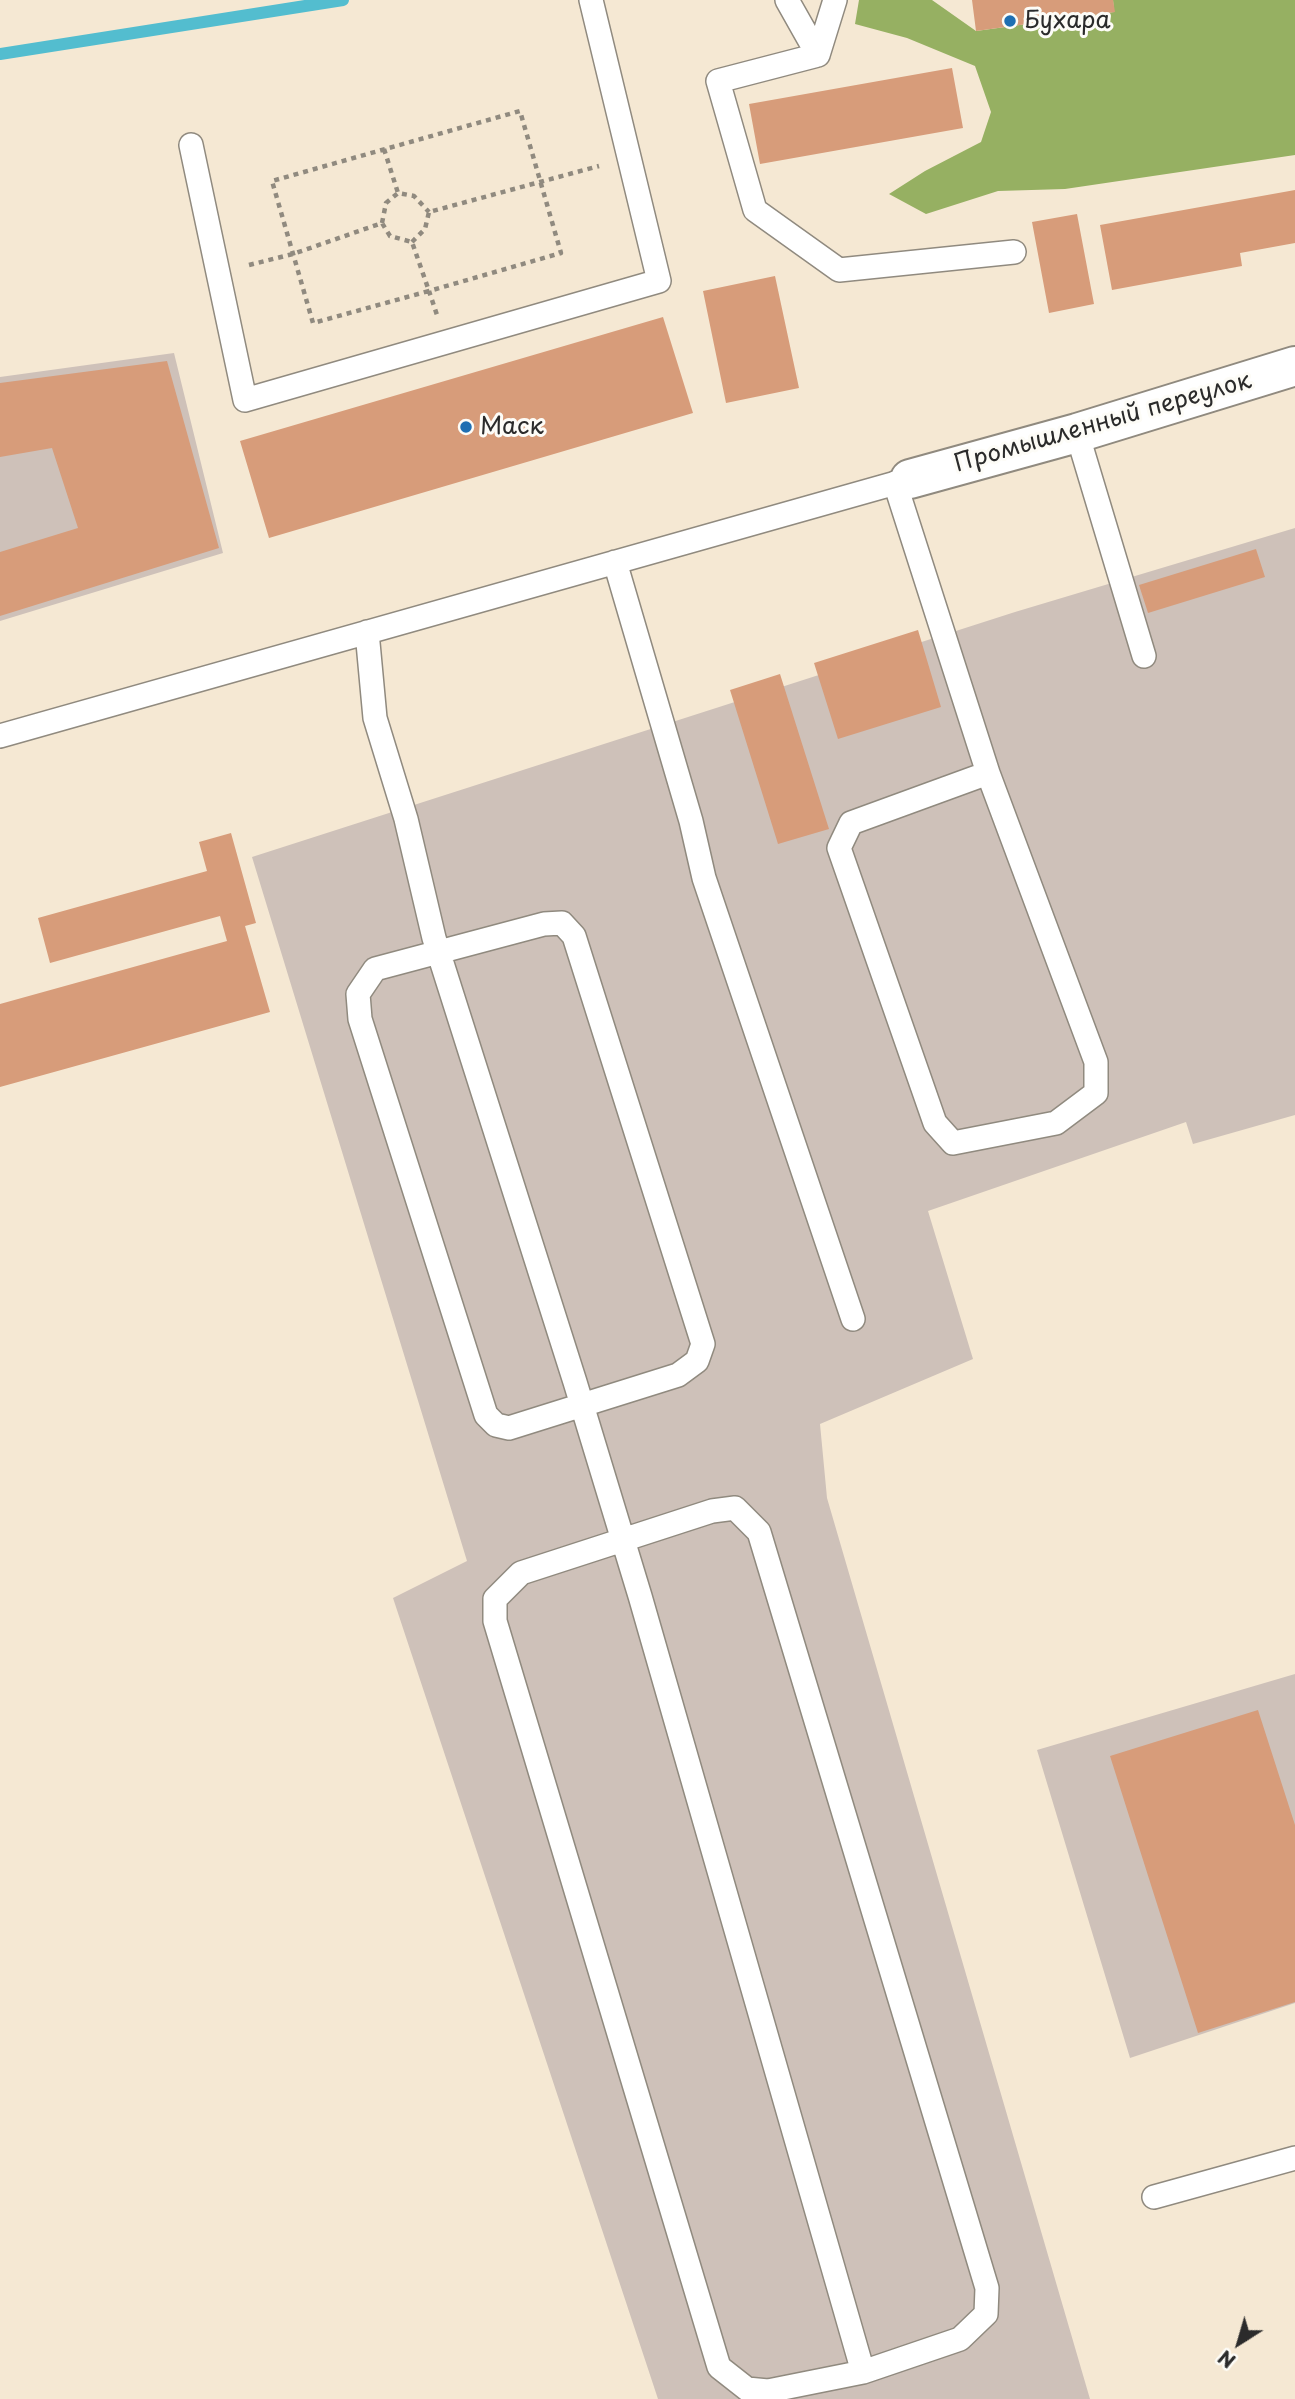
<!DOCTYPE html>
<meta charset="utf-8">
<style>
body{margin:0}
#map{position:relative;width:1295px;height:2399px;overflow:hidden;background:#f5e8d3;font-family:"Playpen Sans",sans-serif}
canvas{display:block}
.north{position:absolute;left:1204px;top:2308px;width:70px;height:70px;-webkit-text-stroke:5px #fdfcf7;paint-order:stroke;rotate:217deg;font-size:19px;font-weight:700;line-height:28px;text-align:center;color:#2b2b2b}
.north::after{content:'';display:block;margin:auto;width:24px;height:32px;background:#2b2b2b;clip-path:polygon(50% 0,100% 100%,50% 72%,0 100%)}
</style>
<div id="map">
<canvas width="1295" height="2399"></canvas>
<div class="north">N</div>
</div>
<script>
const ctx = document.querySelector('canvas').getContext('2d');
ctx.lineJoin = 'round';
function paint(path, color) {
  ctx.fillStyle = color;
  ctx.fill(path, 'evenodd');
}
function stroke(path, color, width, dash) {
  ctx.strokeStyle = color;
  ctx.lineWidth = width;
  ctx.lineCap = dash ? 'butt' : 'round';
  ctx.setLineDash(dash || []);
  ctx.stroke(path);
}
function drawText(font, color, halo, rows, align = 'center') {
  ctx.font = font + ' "Playpen Sans",sans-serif';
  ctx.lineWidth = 6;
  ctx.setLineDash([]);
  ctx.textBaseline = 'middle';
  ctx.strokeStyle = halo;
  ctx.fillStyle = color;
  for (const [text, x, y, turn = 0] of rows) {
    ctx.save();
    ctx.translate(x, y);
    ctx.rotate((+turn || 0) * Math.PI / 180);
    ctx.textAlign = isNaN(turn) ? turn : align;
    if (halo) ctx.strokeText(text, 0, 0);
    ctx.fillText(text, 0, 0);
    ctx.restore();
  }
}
paint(new Path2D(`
 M 174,353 L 223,553 L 0,621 L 0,377 Z
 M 1295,528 L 1295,1115 L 1193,1144 L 1186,1122 L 928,1211 L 973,1359 L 820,1424 L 827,1498 L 1090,2399 L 658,2399 L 393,1598 L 467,1561 L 252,857 L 1015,612 Z
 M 1295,1674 L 1295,2003 L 1130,2058 L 1037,1750 Z`), '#cec1b9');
paint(new Path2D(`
 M 859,0 L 932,0 L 976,31 L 1114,12 L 1113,0 L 1295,0 L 1295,155 L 1065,189 L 998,191 L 926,214 L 889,194 L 925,171 L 981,142 L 991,112 L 975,66 L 907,38 L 855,24 Z`), '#96b062');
stroke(new Path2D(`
 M 0,54 L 343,0`), '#53bdcf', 12);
paint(new Path2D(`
 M 972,0 L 1113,0 L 1115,12 L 976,31 Z
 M 952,68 L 963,128 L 760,164 L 749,104 Z
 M 1295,190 L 1295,243 L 1240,253 L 1242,266 L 1112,290 L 1100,225 Z
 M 1077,214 L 1094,304 L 1049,313 L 1032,222 Z
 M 775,276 L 799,388 L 726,403 L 703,291 Z
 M 663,317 L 693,413 L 269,538 L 240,441 Z
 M 167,361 L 219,548 L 0,616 L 0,552 L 78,528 L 52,448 L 0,457 L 0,383 Z
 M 1256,549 L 1265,577 L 1148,613 L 1139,585 Z
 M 918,630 L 941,707 L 838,739 L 814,663 Z
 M 780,674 L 829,829 L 778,844 L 730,690 Z
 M 231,833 L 256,923 L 245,926 L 270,1012 L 0,1087 L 0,1004 L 227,941 L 220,916 L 50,963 L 38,918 L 207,871 L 199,842 Z
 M 1258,1710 L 1295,1825 L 1295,2002 L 1198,2033 L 1110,1756 Z`), '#d79c7a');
const service = new Path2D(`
 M 787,0 L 818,55 L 835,0
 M 818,55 L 718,81 L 755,210 L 839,270 L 1014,252
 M 191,145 L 245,400 L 659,281 L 591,0
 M 1077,433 L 1144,656
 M 895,483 L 988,773 L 1096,1062 L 1096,1093 L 1056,1123 L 953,1143 L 935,1123 L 839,848 L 851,823 L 988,773
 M 615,562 L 691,821 L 704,878 L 853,1319
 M 367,632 L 375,718 L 406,819 L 434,938 L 575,1382 L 640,1596 L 863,2372
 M 0,736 L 910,479
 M 562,923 L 574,936 L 703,1344 L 697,1361 L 678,1375 L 509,1428 L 496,1425 L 486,1415 L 360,1019 L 358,994 L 375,969 L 544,924 Z
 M 735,1508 L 759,1532 L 987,2288 L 986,2314 L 960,2339 L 863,2372 L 768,2391 L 747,2389 L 719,2367 L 495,1621 L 495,1599 L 521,1573 L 712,1511 Z
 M 1154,2197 L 1295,2158`);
const minor = new Path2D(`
 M 910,479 L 1077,433 L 1295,366`);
stroke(service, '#908a7f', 26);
stroke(minor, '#908a7f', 42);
stroke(new Path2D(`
 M 384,149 L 398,193
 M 382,223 L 386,203 L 398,193 L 414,196 L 429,212
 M 412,242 L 425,229 L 429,212 L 599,166
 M 249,265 L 293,254 L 382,223 L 390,236 L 412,242 L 429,291 L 313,323 L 272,181 L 520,111 L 561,253 L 429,291 L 437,315`), '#908a7f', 4.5, [5, 5]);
stroke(service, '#fff', 23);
stroke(minor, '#fff', 38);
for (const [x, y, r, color] of [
 [1010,21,7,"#1f6fb2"],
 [466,427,7,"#1f6fb2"]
]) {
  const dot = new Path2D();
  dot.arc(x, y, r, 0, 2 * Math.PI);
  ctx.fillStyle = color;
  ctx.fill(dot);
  stroke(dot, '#fdfcf7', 2.5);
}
drawText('24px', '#2b2b2b', '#fdfcf7', [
 ["Бухара",1024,21],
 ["Маск",480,427]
], 'left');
drawText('24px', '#2b2b2b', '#fdfcf7', [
 ["Промышленный переулок",1103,423,-16]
]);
</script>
